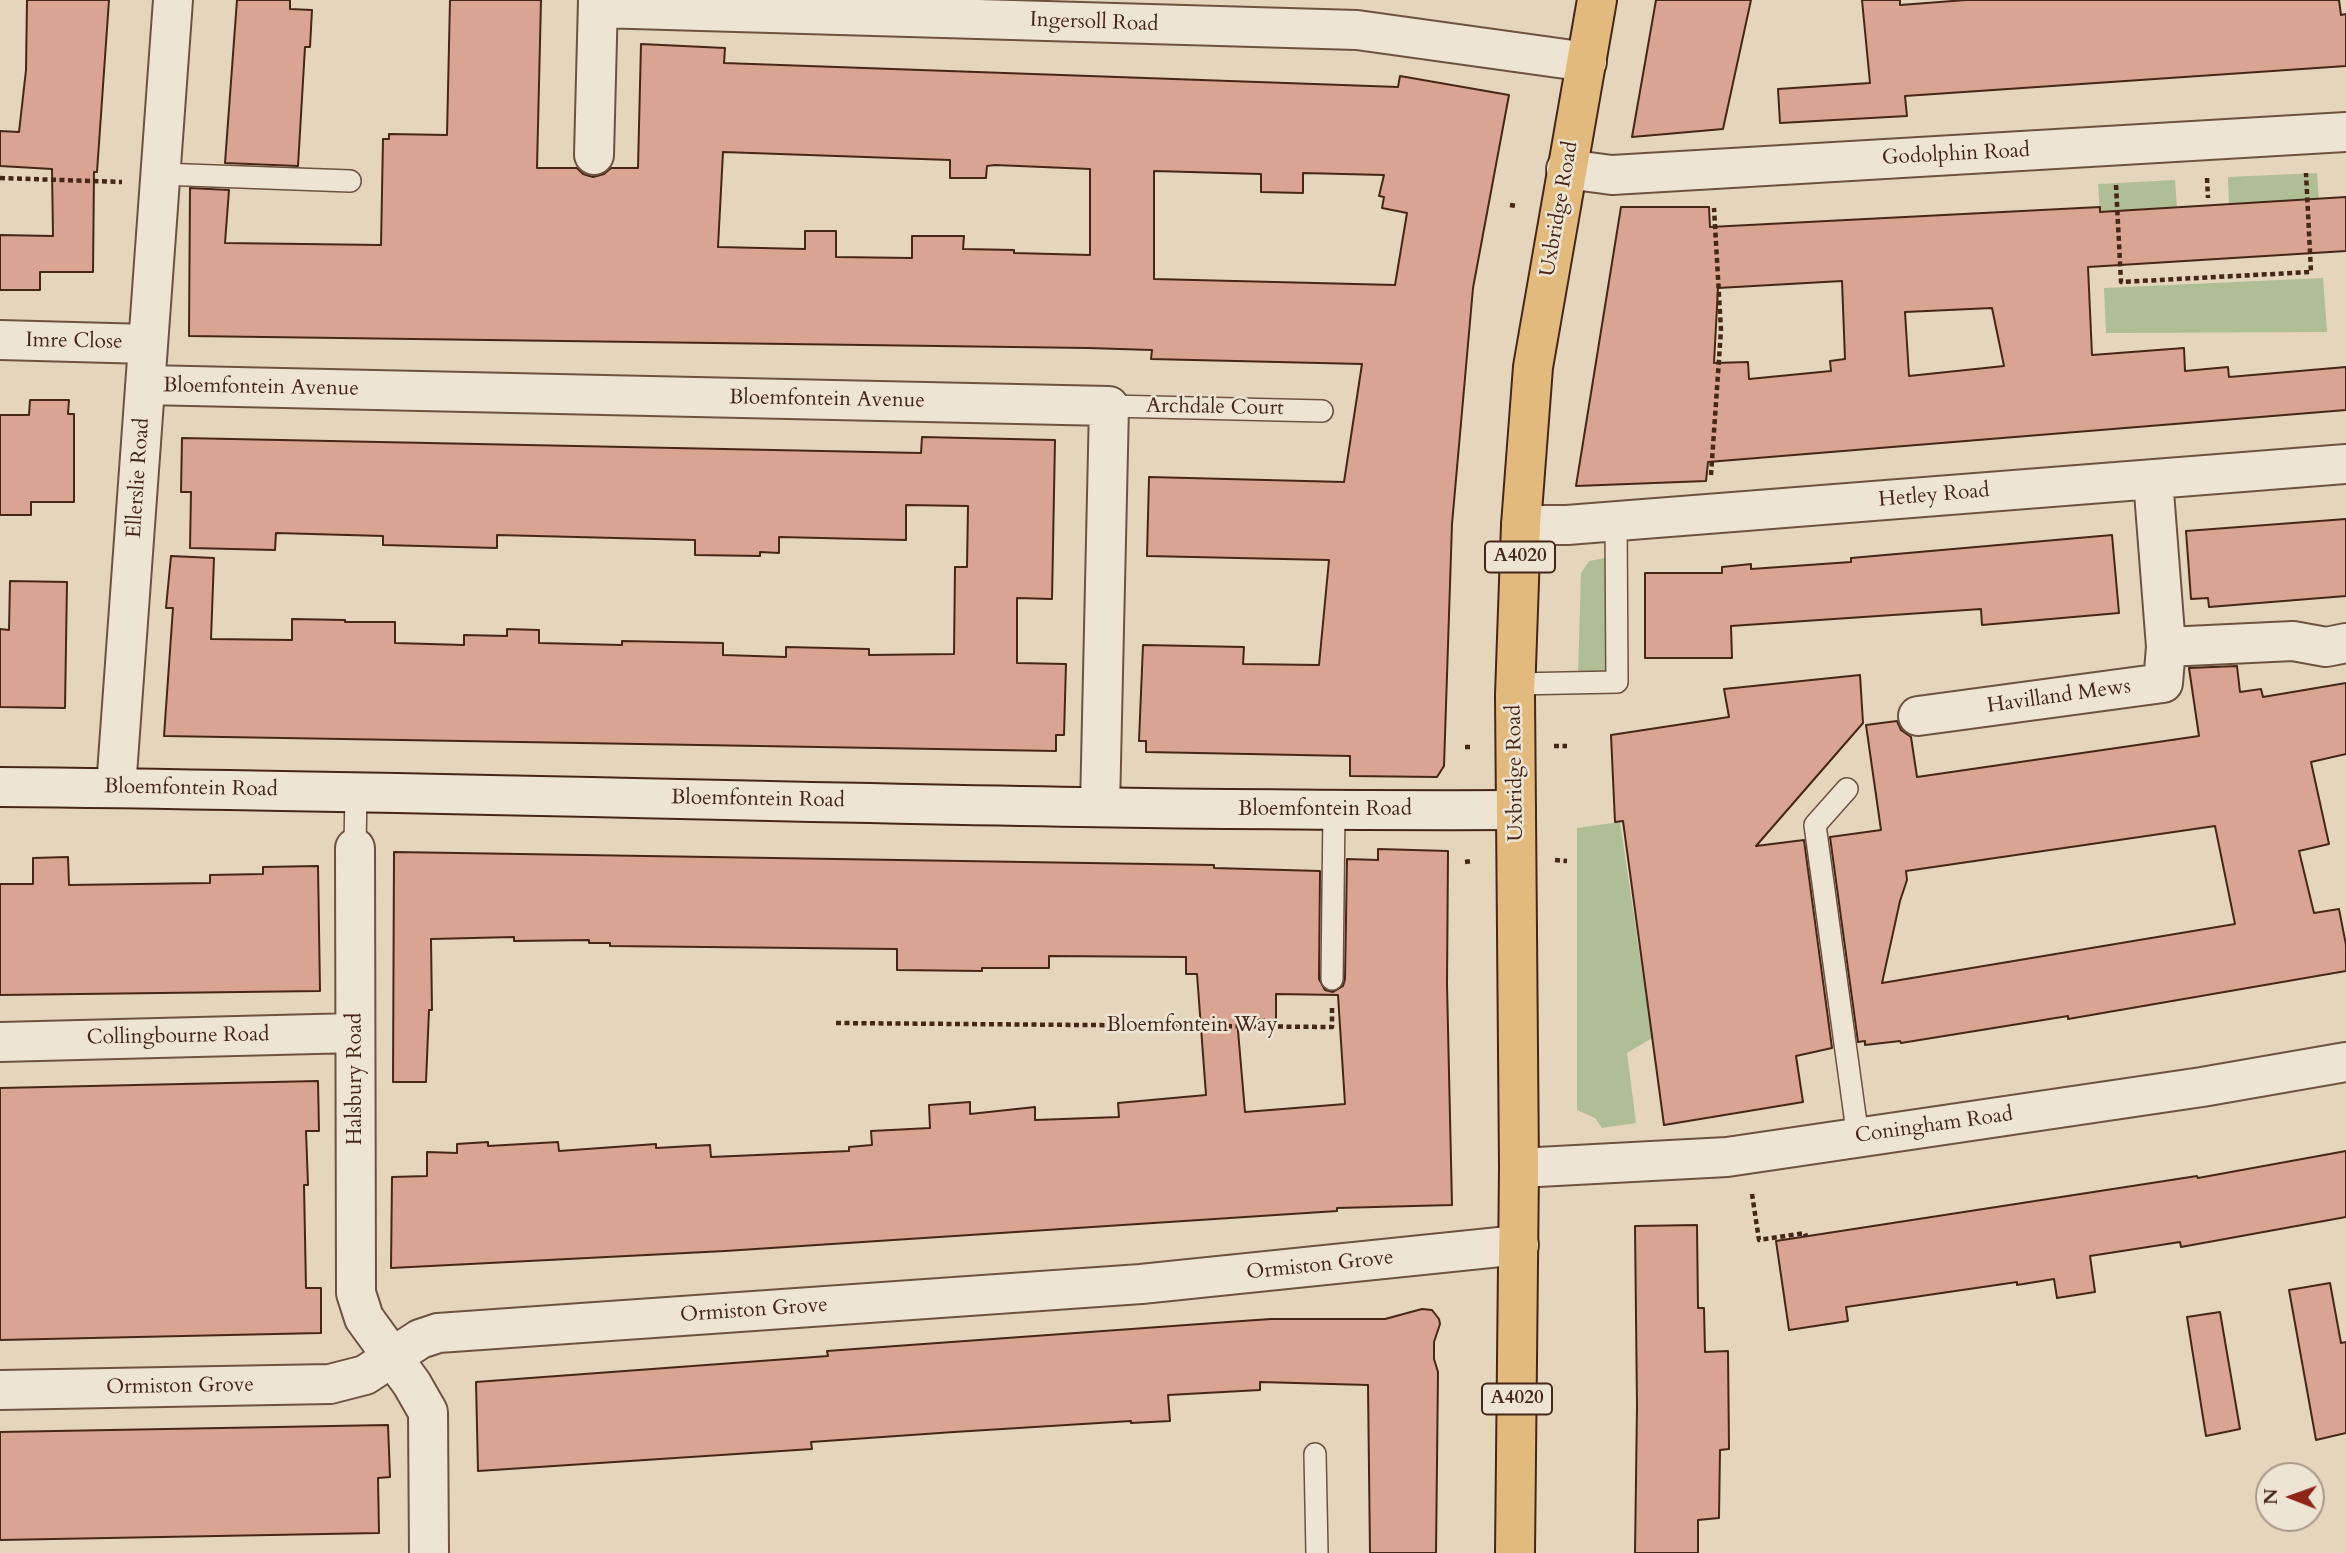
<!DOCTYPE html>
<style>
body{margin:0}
#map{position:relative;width:2346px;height:1553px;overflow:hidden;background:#e5d5bd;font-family:Cardo,serif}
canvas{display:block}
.north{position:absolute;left:2255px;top:1462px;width:70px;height:70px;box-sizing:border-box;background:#eee4d4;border:2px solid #aa9888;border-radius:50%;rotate:271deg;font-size:19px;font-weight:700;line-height:28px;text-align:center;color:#452617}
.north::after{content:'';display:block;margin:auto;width:24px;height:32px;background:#8f2418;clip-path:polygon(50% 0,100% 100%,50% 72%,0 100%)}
</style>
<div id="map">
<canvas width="2346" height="1553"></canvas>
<div class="north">N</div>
</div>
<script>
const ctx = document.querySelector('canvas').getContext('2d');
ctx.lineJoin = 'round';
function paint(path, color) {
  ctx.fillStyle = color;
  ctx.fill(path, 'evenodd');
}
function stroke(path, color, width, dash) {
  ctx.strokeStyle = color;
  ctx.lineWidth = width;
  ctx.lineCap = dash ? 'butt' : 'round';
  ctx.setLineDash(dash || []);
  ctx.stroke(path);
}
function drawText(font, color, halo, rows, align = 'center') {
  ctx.font = font + ' Cardo,serif';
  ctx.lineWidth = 5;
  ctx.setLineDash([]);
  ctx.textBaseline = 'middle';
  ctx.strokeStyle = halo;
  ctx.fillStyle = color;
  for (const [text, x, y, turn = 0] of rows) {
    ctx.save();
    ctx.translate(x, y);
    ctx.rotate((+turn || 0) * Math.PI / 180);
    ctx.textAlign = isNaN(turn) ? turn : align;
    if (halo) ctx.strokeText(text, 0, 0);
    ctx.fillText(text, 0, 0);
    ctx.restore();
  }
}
paint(new Path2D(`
 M 2317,173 L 2320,215 L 2229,204 L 2228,177 Z
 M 2175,180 L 2177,208 L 2101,226 L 2098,184 Z
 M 2323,278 L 2327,332 L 2106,333 L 2104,288 Z
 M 1605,558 L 1605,673 L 1578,675 L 1581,573 L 1589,561 Z
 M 1620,822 L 1652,1038 L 1627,1053 L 1636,1123 L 1602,1128 L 1595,1118 L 1577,1110 L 1577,828 Z`), '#afbe95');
const building = new Path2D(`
 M 27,0 L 109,0 L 97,172 L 94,172 L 93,272 L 40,272 L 40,290 L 0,290 L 0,235 L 53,236 L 52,169 L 0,166 L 0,131 L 19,132 L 26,70 Z
 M 237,0 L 290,0 L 290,9 L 312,10 L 310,47 L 305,47 L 298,166 L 225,163 Z
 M 450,0 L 541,0 L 537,168 L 577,168 L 583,174 L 593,177 L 604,174 L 611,168 L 638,168 L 641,44 L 725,48 L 724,63 L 1398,87 L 1400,76 L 1509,95 L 1473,288 L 1452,524 L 1444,766 L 1437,777 L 1350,776 L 1350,756 L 1146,752 L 1146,741 L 1139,741 L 1143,645 L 1244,647 L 1243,664 L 1319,665 L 1329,560 L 1147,556 L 1149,477 L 1344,482 L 1362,364 L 1151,359 L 1152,350 L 1088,348 L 189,336 L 190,188 L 229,190 L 225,243 L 381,245 L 383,139 L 389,139 L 389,134 L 447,135 ZM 723,152 L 950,160 L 950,178 L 986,178 L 987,166 L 995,165 L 1090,169 L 1090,255 L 1014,253 L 1014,250 L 963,249 L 964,236 L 912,236 L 912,258 L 836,257 L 836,231 L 805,231 L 805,249 L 718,247 ZM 1154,171 L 1261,174 L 1261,192 L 1303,193 L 1303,173 L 1384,175 L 1379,196 L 1384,197 L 1382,208 L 1407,213 L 1395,285 L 1154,279 Z
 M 1656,0 L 1751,0 L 1723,129 L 1632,137 Z
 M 1862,0 L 1900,0 L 1900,5 L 1966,0 L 2339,0 L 2341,15 L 2346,14 L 2346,66 L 1905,96 L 1907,116 L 1780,123 L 1778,89 L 1870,83 Z
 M 2346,197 L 2346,251 L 2088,267 L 2092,355 L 2184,348 L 2185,371 L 2228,367 L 2229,377 L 2346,367 L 2346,410 L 1708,462 L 1706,481 L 1576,486 L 1621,207 L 1709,207 L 1710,227 L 2100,207 L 2100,212 ZM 1842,281 L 1845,359 L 1830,361 L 1831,371 L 1749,379 L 1748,362 L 1714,363 L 1718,288 ZM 1992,308 L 2004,366 L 1909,376 L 1905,312 Z
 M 30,400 L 69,400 L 68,414 L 74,414 L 74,502 L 31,502 L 31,515 L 0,515 L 0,415 L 29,415 Z
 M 922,437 L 1055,440 L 1052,599 L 1017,598 L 1017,663 L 1066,664 L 1064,735 L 1056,735 L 1056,751 L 164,736 L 173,608 L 166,608 L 171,556 L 214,558 L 211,639 L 292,640 L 292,619 L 345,620 L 345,622 L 395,622 L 395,643 L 464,645 L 464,635 L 507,636 L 507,629 L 539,630 L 539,643 L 622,645 L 622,641 L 723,643 L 723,655 L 786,657 L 786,647 L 869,649 L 869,655 L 954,654 L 955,567 L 967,567 L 968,506 L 906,505 L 906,540 L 779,537 L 779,553 L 760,552 L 760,556 L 695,555 L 695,540 L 497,535 L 497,548 L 383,545 L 383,536 L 276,533 L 275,550 L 190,548 L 191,492 L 181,492 L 182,438 L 921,453 Z
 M 2346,519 L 2346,596 L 2209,607 L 2208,598 L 2191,599 L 2186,531 Z
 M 2112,535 L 2119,613 L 1982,625 L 1981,609 L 1731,626 L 1732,658 L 1645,658 L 1645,573 L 1722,573 L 1722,567 L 1751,564 L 1751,569 L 1851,562 L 1851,558 Z
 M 10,581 L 67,582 L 65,708 L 0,707 L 0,629 L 9,630 Z
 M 2237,666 L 2240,692 L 2261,689 L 2263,697 L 2346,683 L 2346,754 L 2311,762 L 2329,844 L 2299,851 L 2314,913 L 2339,909 L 2346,945 L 2346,971 L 2068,1019 L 2068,1016 L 1901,1043 L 1900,1041 L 1865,1045 L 1865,1041 L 1858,1042 L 1830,837 L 1881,830 L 1866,725 L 1897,721 L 1901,730 L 1911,737 L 1917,777 L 2199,736 L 2189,668 ZM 2215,826 L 2235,924 L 1882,983 L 1900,901 L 1907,880 L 1906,871 Z
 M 1860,675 L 1863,723 L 1756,846 L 1804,840 L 1832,1048 L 1796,1056 L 1803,1102 L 1664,1125 L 1623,821 L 1615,822 L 1611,735 L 1729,717 L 1724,689 Z
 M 1378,849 L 1448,851 L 1447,984 L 1452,1205 L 1337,1208 L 1337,1211 L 725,1251 L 391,1268 L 392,1177 L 427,1176 L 427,1152 L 457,1153 L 457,1144 L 488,1142 L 488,1146 L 558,1142 L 559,1151 L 656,1144 L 656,1148 L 710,1145 L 711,1157 L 849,1151 L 849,1147 L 872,1145 L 871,1131 L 930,1128 L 929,1105 L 970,1102 L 970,1114 L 1035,1107 L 1035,1120 L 1119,1117 L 1118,1103 L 1206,1095 L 1197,974 L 1186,974 L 1186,957 L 1049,956 L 1049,968 L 982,968 L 982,971 L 897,970 L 897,949 L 610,946 L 610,943 L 589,943 L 589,940 L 514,941 L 514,937 L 431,939 L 432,1010 L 429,1010 L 426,1082 L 393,1082 L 394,852 L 1214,865 L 1214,868 L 1320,871 L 1319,979 L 1325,990 L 1333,992 L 1343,986 L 1345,979 L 1347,859 L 1378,860 ZM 1276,994 L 1338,995 L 1345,1104 L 1245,1112 L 1237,1019 L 1276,1020 Z
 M 68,857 L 69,885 L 210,883 L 210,875 L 263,874 L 263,867 L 318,866 L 320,991 L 0,995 L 0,884 L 33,884 L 33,858 Z
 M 318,1081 L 319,1131 L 306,1131 L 308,1185 L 304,1185 L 306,1288 L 321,1288 L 321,1333 L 0,1340 L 0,1088 Z
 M 2346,1151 L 2346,1217 L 2181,1247 L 2180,1242 L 2090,1256 L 2095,1292 L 2057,1298 L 2054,1279 L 2017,1285 L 2017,1282 L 1846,1307 L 1848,1321 L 1789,1330 L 1776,1241 L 2197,1176 L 2198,1178 Z
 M 1697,1225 L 1698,1308 L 1704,1308 L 1705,1352 L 1728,1351 L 1729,1449 L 1720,1450 L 1719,1518 L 1698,1520 L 1698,1553 L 1635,1553 L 1637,1406 L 1635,1226 Z
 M 2330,1283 L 2341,1343 L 2346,1342 L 2346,1433 L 2316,1440 L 2289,1290 Z
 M 1422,1309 L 1432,1310 L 1439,1319 L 1440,1324 L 1434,1342 L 1434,1359 L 1438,1372 L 1436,1553 L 1370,1553 L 1368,1385 L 1260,1382 L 1260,1390 L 1168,1395 L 1170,1421 L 1131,1423 L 1131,1421 L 954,1432 L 811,1442 L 812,1449 L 478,1471 L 476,1382 L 828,1356 L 827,1351 L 1228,1322 L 1271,1319 L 1385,1319 Z
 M 2220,1312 L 2240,1429 L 2206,1436 L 2187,1317 Z
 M 388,1425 L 390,1477 L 378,1478 L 379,1533 L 0,1540 L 0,1432 Z`);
paint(building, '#daa492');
stroke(building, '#452617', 2);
const lane = new Path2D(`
 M 160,174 L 350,181
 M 1109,406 L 1322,411
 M 1515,684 L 1617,682 L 1616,521
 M 1847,789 L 1815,825 L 1858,1138
 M 355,848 L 356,791
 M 1332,979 L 1334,811
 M 1315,1454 L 1317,1553`);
const street = new Path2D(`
 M 598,8 L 1357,30 L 1587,62
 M 594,155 L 598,0
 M 1566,169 L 1612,175 L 2346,132
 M 0,340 L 148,344
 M 145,385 L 1109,406 L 1100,807
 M 2153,479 L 2166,647 L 2293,641 L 2326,647 L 2346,643
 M 1521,525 L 1567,525 L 2346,464
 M 1918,716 L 2163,683 L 2166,647
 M 116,788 L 173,0
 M 355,848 L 356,1293 L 364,1318 L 412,1384 L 428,1412 L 429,1553
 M 0,1042 L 355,1033
 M 1519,1168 L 1727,1157 L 2202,1087 L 2346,1062
 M 0,1390 L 330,1384 L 365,1375 L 420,1339 L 438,1333 L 1141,1284 L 1519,1245`);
const secondary = new Path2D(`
 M 0,787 C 505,791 1011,812 1516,810`);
const primary = new Path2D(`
 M 1515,1553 L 1519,1168 L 1515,695 L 1521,525 L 1533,367 L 1597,0`);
stroke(lane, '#6d5240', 24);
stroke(street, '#6d5240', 42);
stroke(secondary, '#452617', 42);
stroke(primary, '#452617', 42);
stroke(new Path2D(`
 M 0,178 L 122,182
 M 2207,178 L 2208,198
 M 2116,185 L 2121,282 L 2311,272 L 2306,173
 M 1510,205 L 1516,206
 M 1711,475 L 1721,330 L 1714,208
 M 1554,746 L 1567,746
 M 1465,747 L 1471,747
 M 1555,860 L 1567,861
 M 1465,862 L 1472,861
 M 836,1023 L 1332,1027 L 1332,1008
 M 1752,1194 L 1759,1240 L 1805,1233 L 1806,1236`), '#452617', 4.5, [5, 3.5]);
stroke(lane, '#eee4d4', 21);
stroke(street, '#eee4d4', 38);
stroke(secondary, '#eee4d4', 38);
stroke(primary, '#e2ba7e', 38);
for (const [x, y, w] of [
 [1520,557,70],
 [1517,1399,70]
]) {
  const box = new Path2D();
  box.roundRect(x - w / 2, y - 15.5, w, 31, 5);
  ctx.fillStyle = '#eee4d4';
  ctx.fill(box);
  stroke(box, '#452617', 2);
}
drawText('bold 19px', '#452617', null, [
 ["A4020",1520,557],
 ["A4020",1517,1399]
]);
drawText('21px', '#452617', '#eee4d4', [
 ["Ingersoll Road",1094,23,2],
 ["Godolphin Road",1956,155,-3],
 ["Uxbridge Road",1560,209,-80],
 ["Imre Close",74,342,1],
 ["Bloemfontein Avenue",261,388,1],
 ["Bloemfontein Avenue",827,400,1],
 ["Archdale Court",1215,408,1],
 ["Ellerslie Road",139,478,-86],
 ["Hetley Road",1934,496,-5],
 ["Havilland Mews",2059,697,-8],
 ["Uxbridge Road",1516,773,-91],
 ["Bloemfontein Road",191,789,1],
 ["Bloemfontein Road",758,800,1],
 ["Bloemfontein Road",1325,810],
 ["Bloemfontein Way",1192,1026],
 ["Collingbourne Road",178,1037,-1],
 ["Halsbury Road",356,1079,-90],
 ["Coningham Road",1934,1126,-8],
 ["Ormiston Grove",1320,1266,-6],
 ["Ormiston Grove",754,1311,-4],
 ["Ormiston Grove",180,1387,-1]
]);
</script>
